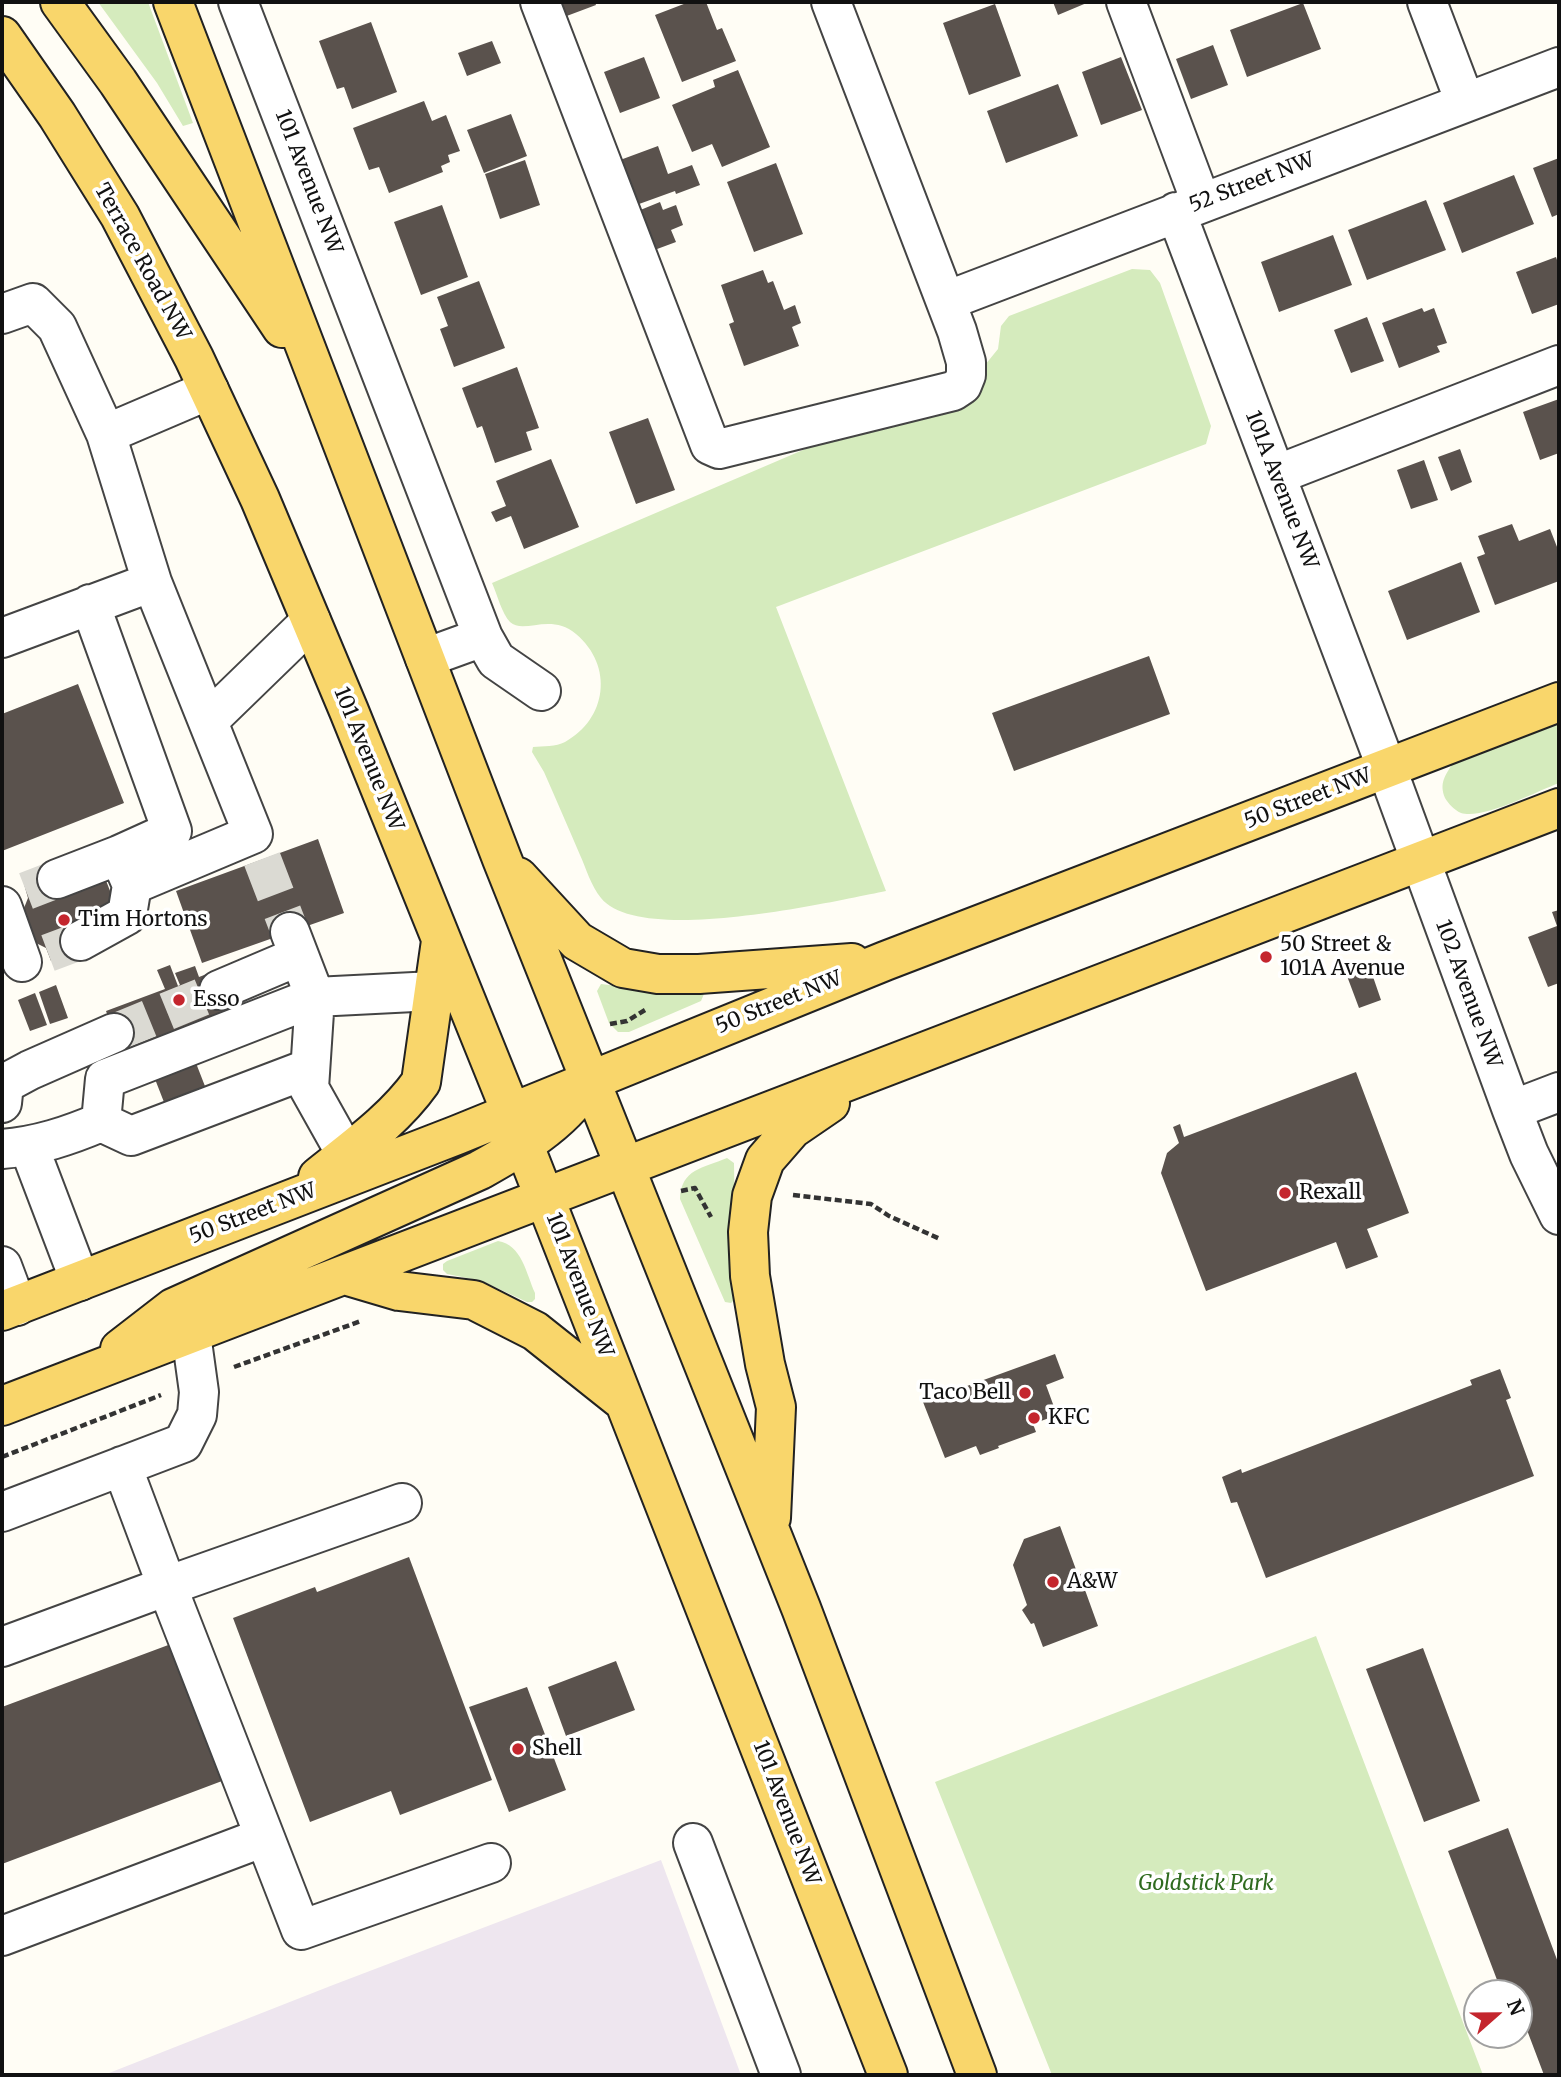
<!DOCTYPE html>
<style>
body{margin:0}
#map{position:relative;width:1561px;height:2077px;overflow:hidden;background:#fffdf5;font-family:Merriweather,serif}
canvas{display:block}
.frame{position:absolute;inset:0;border:4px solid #111;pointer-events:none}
.north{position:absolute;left:1463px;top:1979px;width:70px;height:70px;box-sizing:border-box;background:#fff;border:2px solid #a0a0a0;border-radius:50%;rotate:69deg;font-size:19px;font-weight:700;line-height:28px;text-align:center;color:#111}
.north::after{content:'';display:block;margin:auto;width:24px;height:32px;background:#c4262e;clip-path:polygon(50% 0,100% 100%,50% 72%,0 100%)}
</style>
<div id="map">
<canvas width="1561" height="2077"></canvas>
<div class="frame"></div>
<div class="north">N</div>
</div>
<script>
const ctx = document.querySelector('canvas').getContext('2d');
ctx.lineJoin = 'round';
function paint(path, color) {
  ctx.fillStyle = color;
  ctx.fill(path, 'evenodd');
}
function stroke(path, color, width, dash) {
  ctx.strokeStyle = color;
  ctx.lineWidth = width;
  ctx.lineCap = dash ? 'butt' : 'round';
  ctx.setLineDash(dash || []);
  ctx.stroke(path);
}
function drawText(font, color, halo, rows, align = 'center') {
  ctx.font = font + ' Merriweather,serif';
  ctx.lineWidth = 7;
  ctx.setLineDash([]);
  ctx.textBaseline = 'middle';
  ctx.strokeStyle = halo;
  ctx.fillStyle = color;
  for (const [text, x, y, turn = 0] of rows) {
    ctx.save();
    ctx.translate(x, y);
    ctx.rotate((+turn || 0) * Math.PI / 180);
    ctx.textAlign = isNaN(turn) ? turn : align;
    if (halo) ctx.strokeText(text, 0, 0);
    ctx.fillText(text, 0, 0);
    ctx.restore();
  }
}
paint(new Path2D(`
 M 661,1860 L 741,2075 L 104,2075 L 333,1985 Z`), '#eee6ef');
paint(new Path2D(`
 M 98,2 L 148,2 L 193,123 L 183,126 L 157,83 Z
 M 1132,269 L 1150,270 L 1160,283 L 1211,426 L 1206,444 L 776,607 L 886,891 C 831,902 639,946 601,898 C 591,886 586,868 580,855 C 568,827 556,799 544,772 L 532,752 L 533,747 C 543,746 556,747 565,742 C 607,719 614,666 576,634 C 550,612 524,635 510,622 C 502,614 497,594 492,583 L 976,376 L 998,349 L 1001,326 L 1009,316 Z
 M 1559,722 L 1559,783 C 1537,791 1483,820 1461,813 C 1454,810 1448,803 1445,798 C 1439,783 1445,776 1453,763 Z
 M 601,984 L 658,991 L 699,988 L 704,994 L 701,1001 L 629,1032 L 618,1032 L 609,1023 L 597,991 Z
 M 727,1158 L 734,1163 L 736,1298 L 731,1303 L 725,1302 L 680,1199 C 681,1169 703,1168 727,1158 Z
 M 498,1241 C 522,1245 526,1273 535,1293 L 535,1299 L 532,1302 L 527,1302 L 482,1281 L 447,1274 L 443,1270 L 443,1264 L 447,1261 Z
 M 1316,1636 L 1483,2075 L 1052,2075 L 935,1782 Z`), '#d5ebbd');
paint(new Path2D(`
 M 549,2 L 595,2 L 596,5 L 556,20 Z
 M 689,2 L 706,2 L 717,30 L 722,28 L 736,61 L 682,82 L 655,15 Z
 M 1053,2 L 1089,2 L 1058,15 Z
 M 1303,3 L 1321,49 L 1247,77 L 1230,30 Z
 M 995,4 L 1021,76 L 969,95 L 943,23 Z
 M 371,22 L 397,92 L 352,109 L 344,87 L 337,89 L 319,41 Z
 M 492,41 L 501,63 L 467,76 L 458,53 Z
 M 1213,45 L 1228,85 L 1191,99 L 1176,59 Z
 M 644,57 L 660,98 L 620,113 L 604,72 Z
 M 1121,57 L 1142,110 L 1101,125 L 1082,72 Z
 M 738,70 L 770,147 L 722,167 L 712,144 L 692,152 L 672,105 L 715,87 L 713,80 Z
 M 1058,84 L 1078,136 L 1006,163 L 987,111 Z
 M 424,101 L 432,121 L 446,115 L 460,151 L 448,155 L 450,162 L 441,166 L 443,172 L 389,193 L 379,167 L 369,170 L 353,128 Z
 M 511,114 L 527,156 L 484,173 L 467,130 Z
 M 658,146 L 668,174 L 692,165 L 700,185 L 676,194 L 675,191 L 628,208 L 612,163 Z
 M 1559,158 L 1559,214 L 1552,217 L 1533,168 Z
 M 525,160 L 540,205 L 500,219 L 485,174 Z
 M 776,163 L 803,234 L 754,252 L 727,182 Z
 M 1514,175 L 1534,224 L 1462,253 L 1443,203 Z
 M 1426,200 L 1446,250 L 1367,280 L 1348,230 Z
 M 660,202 L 663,210 L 676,205 L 683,225 L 671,230 L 676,242 L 649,252 L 633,213 Z
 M 442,205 L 468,277 L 421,295 L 394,222 Z
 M 1333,235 L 1352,285 L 1279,312 L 1261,262 Z
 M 1556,257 L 1559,266 L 1559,304 L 1532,314 L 1516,272 Z
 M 763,270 L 768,283 L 773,281 L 784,310 L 795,305 L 801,323 L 792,327 L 799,346 L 744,366 L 729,324 L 734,322 L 721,285 Z
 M 479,281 L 505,348 L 454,367 L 440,329 L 448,326 L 437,297 Z
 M 1422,308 L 1424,312 L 1434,308 L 1447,343 L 1437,346 L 1440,352 L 1399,368 L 1382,323 Z
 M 1367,317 L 1384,361 L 1351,373 L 1334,330 Z
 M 517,367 L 539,428 L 526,432 L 532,450 L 495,463 L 482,426 L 477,428 L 462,388 Z
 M 1559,399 L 1559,453 L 1540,460 L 1523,412 Z
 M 648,418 L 675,490 L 636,504 L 609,432 Z
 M 1460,449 L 1472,482 L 1451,491 L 1438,457 Z
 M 551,459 L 579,527 L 524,549 L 511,516 L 496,522 L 491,512 L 506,506 L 496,481 Z
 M 1424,460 L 1438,500 L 1411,509 L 1397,470 Z
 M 1512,524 L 1519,541 L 1550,529 L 1559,552 L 1559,581 L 1495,605 L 1477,557 L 1485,554 L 1478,536 Z
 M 1461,562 L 1480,612 L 1407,640 L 1388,591 Z
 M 1149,656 L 1170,714 L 1014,771 L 992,713 Z
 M 78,684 L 124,803 L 2,851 L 2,714 Z
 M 318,839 L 344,913 L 202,963 L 176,891 Z
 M 55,873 L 105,878 L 119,914 L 83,950 L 51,961 L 46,948 L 36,943 L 24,908 L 28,898 L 24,884 Z
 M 1559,910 L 1559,983 L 1548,987 L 1528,937 L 1557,926 L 1552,912 Z
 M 170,965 L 178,986 L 180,985 L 175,973 L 195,966 L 199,977 L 212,972 L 228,1016 L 122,1055 L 106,1011 L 165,989 L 157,970 Z
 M 1370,968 L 1381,1000 L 1359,1008 L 1347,976 Z
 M 56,985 L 68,1018 L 50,1024 L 39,992 Z
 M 35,993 L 47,1025 L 30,1031 L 18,1000 Z
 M 194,1058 L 210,1099 L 169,1115 L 153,1074 Z
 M 1356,1072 L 1409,1213 L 1367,1229 L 1378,1257 L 1346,1269 L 1336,1242 L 1206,1291 L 1161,1173 L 1167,1153 L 1179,1143 L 1173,1127 L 1180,1124 L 1184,1137 Z
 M 1055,1354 L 1064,1378 L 1046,1385 L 1057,1415 L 1033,1424 L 1036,1432 L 998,1446 L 999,1448 L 980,1455 L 976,1446 L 945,1458 L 923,1402 Z
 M 1500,1369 L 1511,1398 L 1506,1400 L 1534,1476 L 1266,1578 L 1237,1502 L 1231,1503 L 1222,1477 L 1241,1469 L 1242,1473 L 1472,1385 L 1470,1380 Z
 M 1060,1526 L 1078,1575 L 1083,1573 L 1089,1589 L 1085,1590 L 1098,1626 L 1043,1647 L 1034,1623 L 1031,1624 L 1022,1610 L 1027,1605 L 1013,1565 L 1024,1539 Z
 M 409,1557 L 492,1780 L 400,1815 L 391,1791 L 310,1822 L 233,1618 L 315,1587 L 317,1592 Z
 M 171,1644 L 222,1781 L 2,1864 L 2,1707 Z
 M 1423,1648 L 1480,1801 L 1424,1822 L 1366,1669 Z
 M 616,1661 L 635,1710 L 566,1736 L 548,1687 Z
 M 527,1687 L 566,1790 L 509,1812 L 469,1707 Z
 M 1508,1828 L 1559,1965 L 1559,2075 L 1544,2075 L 1519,2009 L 1519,1993 L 1502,1993 L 1448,1851 Z`), '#5a524d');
stroke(new Path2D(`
 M 262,859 L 290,932
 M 26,891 L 57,879
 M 48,953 L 80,941
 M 114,1033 L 219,990`), '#dbdad3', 38, [38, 19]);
const minor = new Path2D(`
 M 238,2 L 483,637 L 496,660 L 541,691
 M 540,2 L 710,445 L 719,449 L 953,391 L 962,385 L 966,375 L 966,362 L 957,331 L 831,2
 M 1126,2 L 1201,202
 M 1427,2 L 1465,102
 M 1176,212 L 1387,769 L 1512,1110 L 1529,1154 L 1559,1215
 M 946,301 L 1559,67
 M 2,314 L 33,303 L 57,327 L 106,434 L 209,390
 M 1276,475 L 1559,365
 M 2,638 L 152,582 L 106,434
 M 425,658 L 483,637
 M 208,721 L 311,621
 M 119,855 L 132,885 L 253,834 L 152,582
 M 57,879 L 119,855 L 172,831 L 90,604
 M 2,906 L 22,962
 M 290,932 L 315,997 L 309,1088 L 346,1154
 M 80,941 L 127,915 L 132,885
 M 219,990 L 299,956
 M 2,1103 L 4,1084 L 30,1070 L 114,1033
 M 1512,1110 L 1559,1092
 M 101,1122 L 131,1136 L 310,1068
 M 29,1147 L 80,1281
 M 2,1149 C 38,1146 68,1136 101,1122 L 105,1079 L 315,997 L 434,991
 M 2,1266 L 17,1306
 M 402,1503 L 167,1586 L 301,1930 L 491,1863
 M 2,1512 L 183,1443 L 197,1415 L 199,1392 L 191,1334
 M 2,1647 L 167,1586 L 122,1466
 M 693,1843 L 781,2075
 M 2,1936 L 264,1837`);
const major = new Path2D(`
 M 60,2 L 118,82 L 282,328
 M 173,2 L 502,859 L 801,1608 L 977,2075
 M 2,36 L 57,115 L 120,216 L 194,358 L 260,499 L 349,711 L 511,1112 L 888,2075
 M 518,877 L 577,941 L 623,968 L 658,974 L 699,974 L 852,963
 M 318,1177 C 354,1148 394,1120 421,1082 L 441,941
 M 345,1275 L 399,1291 L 474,1300 L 535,1331 L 623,1401
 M 2,1311 L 457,1135 L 885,961 L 1559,702
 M 120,1349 L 173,1308 L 480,1170 C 519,1148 560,1125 585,1087
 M 2,1406 L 1559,808
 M 771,1518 L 776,1407 L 765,1364 L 750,1276 L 748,1232 L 752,1196 L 765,1160 L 792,1129 L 830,1103`);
stroke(minor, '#444', 42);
stroke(major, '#222', 42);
stroke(new Path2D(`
 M 610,1024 L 627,1021 L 645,1010
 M 681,1191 L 695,1188 L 711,1217
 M 793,1195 L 871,1204 L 889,1216 L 940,1239
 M 234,1367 L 361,1321
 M 2,1457 L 161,1395`), '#333', 4.5, [7, 3.5]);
stroke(minor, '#fff', 38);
stroke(major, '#f9d66b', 38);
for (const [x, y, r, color] of [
 [64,920,7,"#c4262e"],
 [1266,957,7,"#c4262e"],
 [179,1000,7,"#c4262e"],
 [1285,1193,7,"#c4262e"],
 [1025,1393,7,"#c4262e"],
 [1034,1418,7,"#c4262e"],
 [1053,1582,7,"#c4262e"],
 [518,1749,7,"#c4262e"]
]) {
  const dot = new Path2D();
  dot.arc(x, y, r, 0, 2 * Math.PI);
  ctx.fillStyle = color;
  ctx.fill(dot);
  stroke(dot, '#fff', 2.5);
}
drawText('21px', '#111', '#fff', [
 ["101 Avenue NW",308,182,69],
 ["52 Street NW",1252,183,-21],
 ["Terrace Road NW",142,262,61],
 ["101A Avenue NW",1281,490,69],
 ["101 Avenue NW",368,759,68],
 ["50 Street NW",1308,799,-21],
 ["102 Avenue NW",1468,994,70],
 ["50 Street NW",779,1003,-22],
 ["50 Street NW",253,1214,-21],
 ["101 Avenue NW",579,1285,69],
 ["101 Avenue NW",786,1813,69]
]);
drawText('21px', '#111', '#fff', [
 ["Tim Hortons",78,920],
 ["50 Street &",1280,945],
 ["101A Avenue",1280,969],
 ["Esso",193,1000],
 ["Rexall",1299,1193],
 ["Taco Bell",1011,1393,"right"],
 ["KFC",1048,1418],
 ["A&W",1067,1582],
 ["Shell",532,1749]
], 'left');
drawText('italic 21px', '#2f6b1f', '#fff', [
 ["Goldstick Park",1206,1884]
]);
</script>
